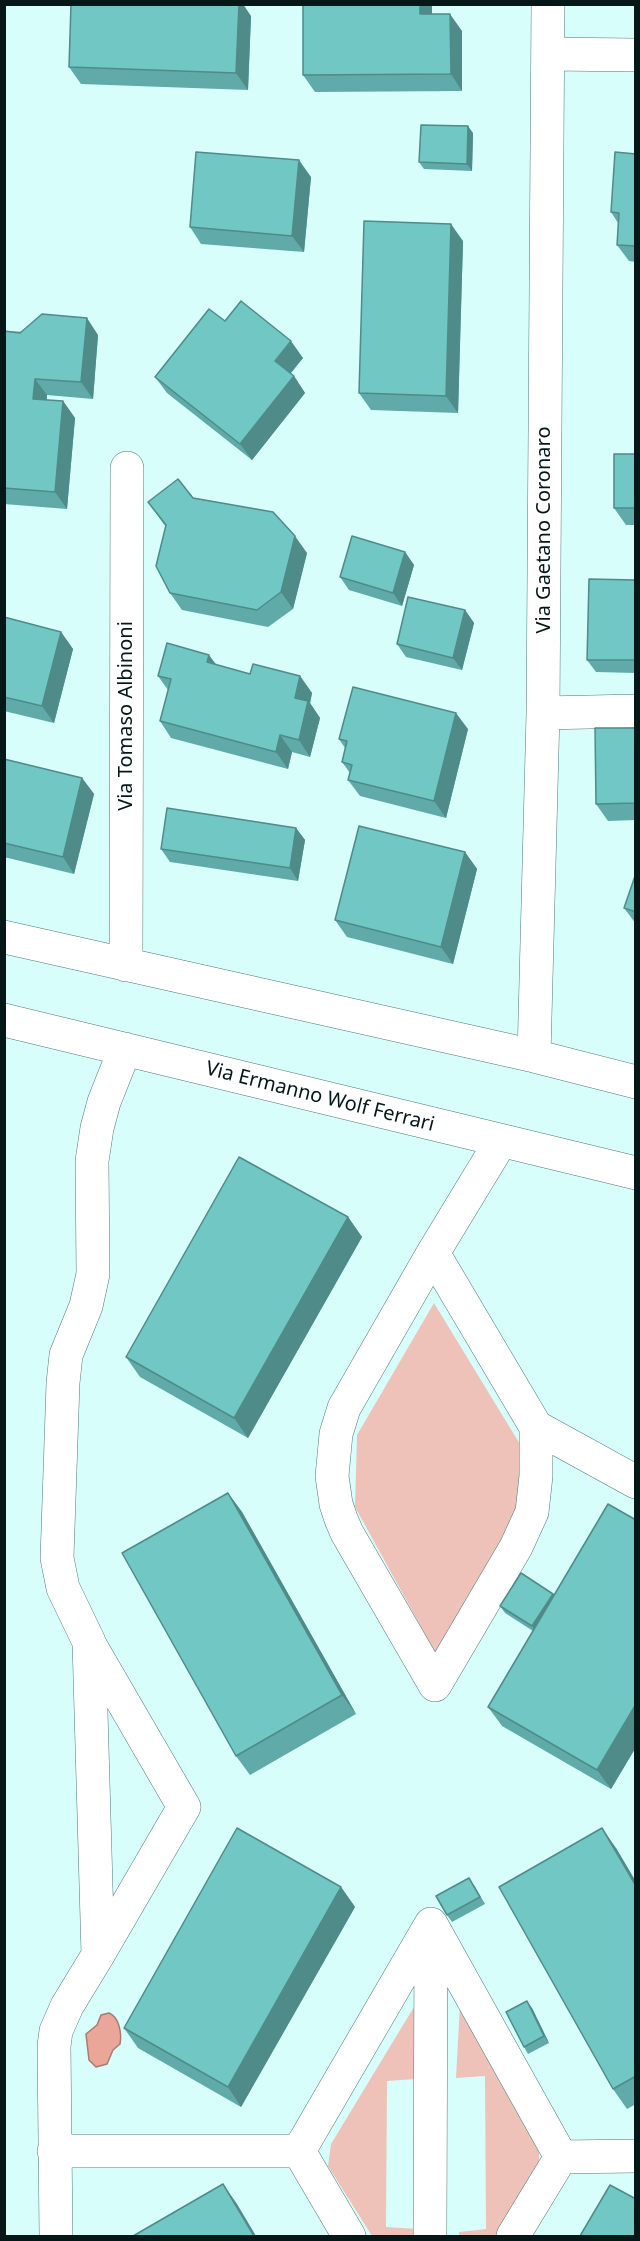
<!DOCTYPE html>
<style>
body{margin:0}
#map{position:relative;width:640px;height:2241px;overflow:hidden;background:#d8fefc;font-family:"Noto Sans",sans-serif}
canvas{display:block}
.frame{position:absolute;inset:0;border:6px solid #051716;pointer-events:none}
</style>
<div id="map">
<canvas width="640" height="2241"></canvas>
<div class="frame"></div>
</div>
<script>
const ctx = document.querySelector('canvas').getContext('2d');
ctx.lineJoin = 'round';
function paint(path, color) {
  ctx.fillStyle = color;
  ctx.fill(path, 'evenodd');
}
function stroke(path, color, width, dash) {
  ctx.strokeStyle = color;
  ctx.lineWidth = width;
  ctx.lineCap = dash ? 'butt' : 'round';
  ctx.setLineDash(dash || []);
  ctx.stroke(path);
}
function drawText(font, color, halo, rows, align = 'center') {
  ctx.font = font + ' "Noto Sans",sans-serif';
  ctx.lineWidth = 4.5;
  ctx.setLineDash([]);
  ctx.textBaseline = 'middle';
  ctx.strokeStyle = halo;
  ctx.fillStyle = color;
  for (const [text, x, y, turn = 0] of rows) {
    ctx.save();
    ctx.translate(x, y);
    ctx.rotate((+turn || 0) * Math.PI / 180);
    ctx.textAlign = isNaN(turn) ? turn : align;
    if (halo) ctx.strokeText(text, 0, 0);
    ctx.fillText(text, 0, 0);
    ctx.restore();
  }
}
paint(new Path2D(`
 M 434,1303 L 526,1454 L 525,1511 L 437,1656 L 355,1507 L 357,1435 Z
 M 417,2002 L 416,2079 L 387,2081 L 386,2227 L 417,2229 L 417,2236 L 372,2236 L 328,2166 L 331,2144 Z
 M 460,2004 L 539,2139 L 539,2163 L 497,2236 L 459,2236 L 459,2232 L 486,2229 L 485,2076 L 456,2078 Z`), '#eec2b9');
const water = new Path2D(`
 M 109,2013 C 119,2017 122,2033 120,2044 L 113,2050 L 107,2064 L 96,2067 L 89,2060 L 86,2034 L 97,2025 L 101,2015 Z`);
paint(water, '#eba69a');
stroke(water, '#a67b72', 1.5);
const minor = new Path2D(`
 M 548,54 L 636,55
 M 543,713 L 636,711
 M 4,937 L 534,1056 L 636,1082
 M 126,965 L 127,468
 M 4,1020 L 636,1173
 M 534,1056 L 543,713 L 548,4
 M 501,1141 L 433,1253 L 536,1427 L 636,1482
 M 433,1253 L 344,1408 L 336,1434 L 332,1476 L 336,1504 L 341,1519 L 347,1533 L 435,1685 L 516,1547 L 532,1512 L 536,1476 L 536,1427
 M 90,1645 L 184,1807 L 98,1955
 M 54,2151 L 299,2151
 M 299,2151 L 431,1924 L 561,2157 L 513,2236
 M 299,2151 L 349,2236
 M 561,2157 L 636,2156
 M 56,2236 L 54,2046 L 56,2031 L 67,2006 L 98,1955 L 89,1642 L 63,1588 L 57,1558 L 63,1383 L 66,1355 L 86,1306 L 93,1274 L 92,1161 L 97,1128 L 104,1102 L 125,1049
 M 430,2236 L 431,1925`);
stroke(minor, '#4e7a78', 34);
stroke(minor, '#fff', 33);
paint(new Path2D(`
 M 303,4 L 432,4 L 432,14 L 462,31 L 462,91 L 315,92 L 303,75 Z
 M 251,16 L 248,90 L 81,84 L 69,67 Z
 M 473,133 L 472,171 L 424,169 L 419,162 Z
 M 636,154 L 636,262 L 629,261 L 617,245 L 618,223 L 611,212 Z
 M 311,177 L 304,252 L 201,244 L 190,227 Z
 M 463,241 L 458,413 L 371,410 L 359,393 Z
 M 225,321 L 303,358 L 290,373 L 294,376 L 305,393 L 252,460 L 167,393 L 155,377 Z
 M 4,331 L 98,335 L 93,399 L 47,395 L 47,400 L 63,401 L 75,418 L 67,509 L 4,504 Z
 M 636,454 L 636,525 L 626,525 L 614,508 Z
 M 193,498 L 307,553 L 293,609 L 268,627 L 182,610 L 170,593 L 166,527 L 148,502 Z
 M 405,552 L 414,565 L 402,606 L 349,590 L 340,577 Z
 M 636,580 L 636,673 L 596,672 L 587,660 Z
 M 465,610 L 474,623 L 462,670 L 406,657 L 397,644 Z
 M 4,617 L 61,632 L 73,649 L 54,723 L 4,711 Z
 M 216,665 L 250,674 L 300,676 L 312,693 L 310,703 L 320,718 L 310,757 L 292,752 L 288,769 L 171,738 L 160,721 L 168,690 L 158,676 Z
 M 636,728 L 636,820 L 608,821 L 596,804 Z
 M 468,729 L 446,818 L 360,796 L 348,780 L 350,773 L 342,762 L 345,748 L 339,739 Z
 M 4,759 L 82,778 L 94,794 L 74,874 L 4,857 Z
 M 296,828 L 305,840 L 298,881 L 170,862 L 161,849 Z
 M 465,852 L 477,869 L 453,964 L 347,937 L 335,920 Z
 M 636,873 L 636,924 L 624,908 Z
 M 348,1217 L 362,1237 L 248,1438 L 140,1377 L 126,1357 Z
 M 228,1493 L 242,1512 L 356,1714 L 250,1775 L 236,1756 Z
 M 636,1520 L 636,1747 L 611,1789 L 502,1726 L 488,1707 L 533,1631 L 505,1613 L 500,1606 L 554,1595 Z
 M 616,1848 L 636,1882 L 636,2104 L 627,2109 L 613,2089 Z
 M 474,1885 L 485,1904 L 452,1922 L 447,1915 Z
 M 341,1887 L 355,1907 L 241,2107 L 138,2048 L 124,2028 Z
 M 532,2008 L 549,2043 L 528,2054 L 524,2047 Z`), '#60aba9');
paint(new Path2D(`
 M 239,4 L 243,4 L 251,16 L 248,90 L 236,73 Z
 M 420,4 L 432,4 L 432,31 L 420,14 Z
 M 450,14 L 462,31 L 462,91 L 451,74 Z
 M 468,126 L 473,133 L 472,171 L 467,164 Z
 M 299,160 L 311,177 L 304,252 L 292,236 Z
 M 451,224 L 463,241 L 458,413 L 446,396 Z
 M 87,318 L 98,335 L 93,399 L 81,382 Z
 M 291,341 L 303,358 L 287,378 L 275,361 Z
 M 294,376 L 305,393 L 252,460 L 240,444 Z
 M 35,379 L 47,395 L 45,416 L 33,399 Z
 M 63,401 L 75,418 L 67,509 L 55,492 Z
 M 295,536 L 307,553 L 293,609 L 281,592 Z
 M 405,552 L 414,565 L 402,606 L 393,593 Z
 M 465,610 L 474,623 L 462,670 L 453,658 Z
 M 61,632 L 73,649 L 54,723 L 42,706 Z
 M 209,655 L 221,671 L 207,662 Z
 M 300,676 L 312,693 L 310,703 L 320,718 L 310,757 L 299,740 L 295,698 Z
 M 456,713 L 468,729 L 446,818 L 434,801 Z
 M 280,735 L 292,752 L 288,769 L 276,752 Z
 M 82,778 L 94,794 L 74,874 L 63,857 Z
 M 296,828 L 305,840 L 298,881 L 290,868 Z
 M 465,852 L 477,869 L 453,964 L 441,947 Z
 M 348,1217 L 362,1237 L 248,1438 L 234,1418 Z
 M 228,1493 L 242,1512 L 356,1714 L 342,1695 Z
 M 553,1594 L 558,1601 L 537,1633 L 532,1626 Z
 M 636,1704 L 636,1747 L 611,1789 L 597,1770 Z
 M 602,1828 L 616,1848 L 636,1882 L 636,1886 Z
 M 341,1887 L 355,1907 L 241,2107 L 228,2087 Z
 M 527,2001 L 532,2008 L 549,2043 L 544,2036 Z
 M 223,2184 L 237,2204 L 256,2236 L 254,2236 Z`), '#4e8b89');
const building = new Path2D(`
 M 71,4 L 239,4 L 236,73 L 69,67 Z
 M 303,4 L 420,4 L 420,14 L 450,14 L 451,74 L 303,75 Z
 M 421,125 L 468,126 L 467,164 L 419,162 Z
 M 196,152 L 299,160 L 292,236 L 190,227 Z
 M 615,152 L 636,154 L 636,246 L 617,245 L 619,213 L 611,212 Z
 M 364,221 L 451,224 L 446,396 L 359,393 Z
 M 241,301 L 291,341 L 275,361 L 294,376 L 240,444 L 155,377 L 209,309 L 225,321 Z
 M 42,314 L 87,318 L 81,382 L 35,379 L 33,399 L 63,401 L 55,492 L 4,488 L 4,331 L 20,333 Z
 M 614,454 L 636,454 L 636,508 L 614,508 Z
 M 178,479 L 193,498 L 273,512 L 295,536 L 281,592 L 257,610 L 170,593 L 156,566 L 166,525 L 148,502 Z
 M 352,536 L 405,552 L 393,593 L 340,577 Z
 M 589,579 L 636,580 L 636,660 L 587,660 Z
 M 408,597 L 465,610 L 453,658 L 397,644 Z
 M 4,617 L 61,632 L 42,706 L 4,697 Z
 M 167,643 L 209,655 L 207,662 L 250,674 L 253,664 L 300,676 L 295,698 L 308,701 L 299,740 L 280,735 L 276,752 L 160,721 L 171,679 L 158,676 Z
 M 353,687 L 456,713 L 434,801 L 348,780 L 352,765 L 342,762 L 347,741 L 339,739 Z
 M 595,728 L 636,728 L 636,803 L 596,804 Z
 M 4,759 L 82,778 L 63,857 L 4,843 Z
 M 167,808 L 296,828 L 290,868 L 161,849 Z
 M 359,826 L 465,852 L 441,947 L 335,920 Z
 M 636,873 L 636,912 L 624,908 Z
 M 239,1157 L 348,1217 L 234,1418 L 126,1357 Z
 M 228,1493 L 342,1695 L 236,1756 L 122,1553 Z
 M 608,1504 L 636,1520 L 636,1704 L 597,1770 L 488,1707 Z
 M 521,1573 L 553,1594 L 532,1626 L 500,1606 Z
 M 237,1828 L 341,1887 L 228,2087 L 124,2028 Z
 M 602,1828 L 636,1886 L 636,2076 L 613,2089 L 499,1887 Z
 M 469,1878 L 480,1897 L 447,1915 L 436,1896 Z
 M 527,2001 L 544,2036 L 524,2047 L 506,2012 Z
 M 223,2184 L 254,2236 L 133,2236 Z
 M 610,2185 L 636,2199 L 636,2236 L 580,2236 Z`);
paint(building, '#70c7c4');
stroke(building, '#4e8b89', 1.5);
drawText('20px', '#051716', '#fff', [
 ["Via Gaetano Coronaro",544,530,-90],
 ["Via Tomaso Albinoni",126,716,-90],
 ["Via Ermanno Wolf Ferrari",320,1097,14]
]);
</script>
